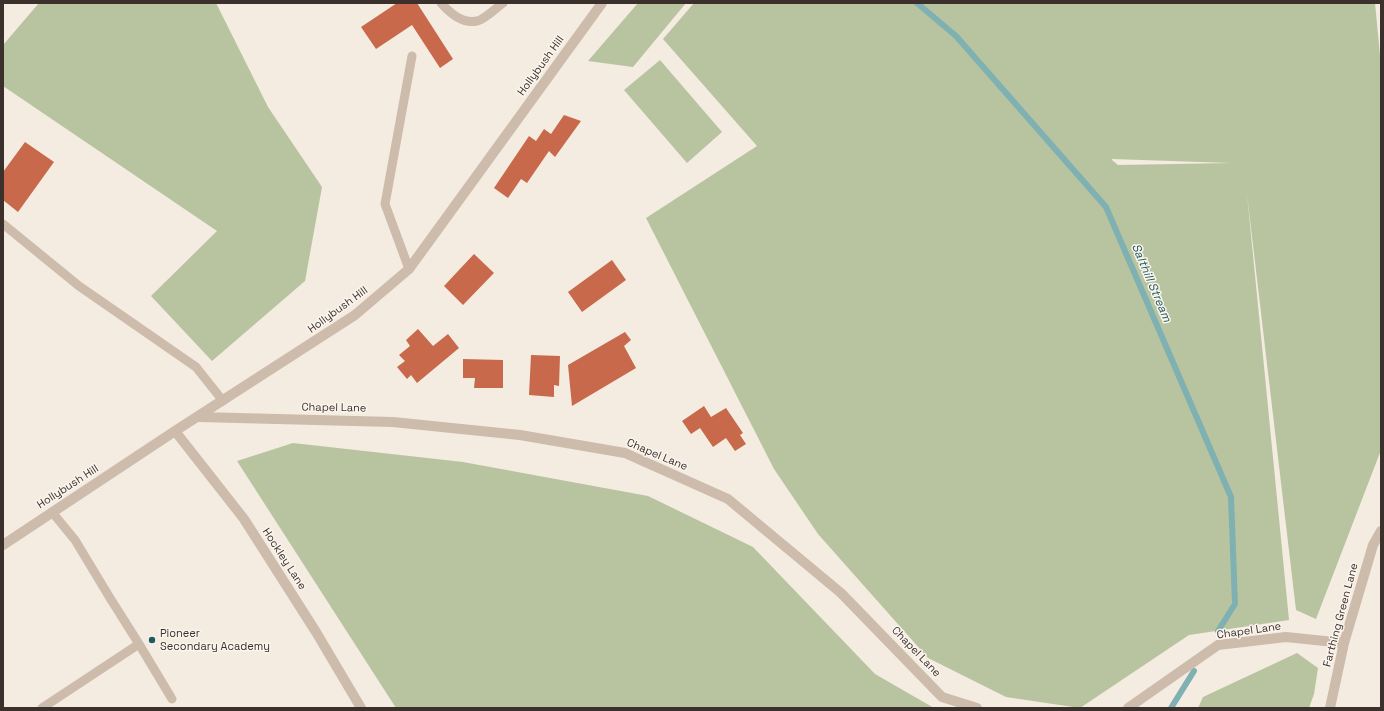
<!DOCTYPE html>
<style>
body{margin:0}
#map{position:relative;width:1384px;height:711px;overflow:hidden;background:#f4ebe1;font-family:"Space Grotesk",sans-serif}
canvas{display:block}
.frame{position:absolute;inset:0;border:4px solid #3b302b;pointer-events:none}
</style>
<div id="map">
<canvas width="1384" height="711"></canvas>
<div class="frame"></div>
</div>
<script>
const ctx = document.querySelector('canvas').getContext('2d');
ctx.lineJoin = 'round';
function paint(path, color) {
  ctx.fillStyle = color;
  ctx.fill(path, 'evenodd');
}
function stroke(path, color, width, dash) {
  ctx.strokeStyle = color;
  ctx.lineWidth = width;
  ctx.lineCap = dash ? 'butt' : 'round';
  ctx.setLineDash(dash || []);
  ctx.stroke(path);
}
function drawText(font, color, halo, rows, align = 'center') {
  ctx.font = font + ' "Space Grotesk",sans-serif';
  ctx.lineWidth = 3;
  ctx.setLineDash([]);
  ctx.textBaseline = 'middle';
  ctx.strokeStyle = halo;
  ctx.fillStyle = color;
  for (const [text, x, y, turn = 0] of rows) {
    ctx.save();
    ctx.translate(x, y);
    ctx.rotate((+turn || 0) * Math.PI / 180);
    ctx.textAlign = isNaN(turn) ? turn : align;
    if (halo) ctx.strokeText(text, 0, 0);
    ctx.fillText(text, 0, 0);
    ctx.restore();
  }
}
paint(new Path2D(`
 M 39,3 L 216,3 L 268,107 L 322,187 L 305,281 L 212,361 L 151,296 L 217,231 L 3,86 L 3,45 Z
 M 638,3 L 686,3 L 633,67 L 588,61 Z
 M 694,3 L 1375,3 L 1381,66 L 1381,450 L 1316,619 L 1296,610 L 1247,194 L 1289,620 L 1189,635 L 1080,708 L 1006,697 L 928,658 L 818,534 L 774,469 L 646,218 L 757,146 L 663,39 ZM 1112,160 L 1112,159 L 1231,163 L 1118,165 Z
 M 660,60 L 722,132 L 687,163 L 624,90 Z
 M 293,443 L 463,462 L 648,496 L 753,547 L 875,674 L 934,708 L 396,708 L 237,461 Z
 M 1297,653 L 1318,668 L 1314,694 L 1309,708 L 1198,708 L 1203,697 Z`), '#b8c4a0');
stroke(new Path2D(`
 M 917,3 L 956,36 L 1106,207 L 1231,497 L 1235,604 L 1218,631
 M 1171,708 L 1194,671`), '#7fb0b2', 6);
paint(new Path2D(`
 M 397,3 L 417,3 L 453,59 L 440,68 L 412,25 L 376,49 L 361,27 Z
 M 564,115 L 581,121 L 555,157 L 549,151 L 527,183 L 521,179 L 508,198 L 494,188 L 529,136 L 536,141 L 544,129 L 551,134 Z
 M 25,142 L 54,162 L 18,212 L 3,200 L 3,172 Z
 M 474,254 L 494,273 L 463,305 L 444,286 Z
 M 612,260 L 626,280 L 582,312 L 568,292 Z
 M 418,329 L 433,346 L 448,334 L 459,348 L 417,383 L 411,375 L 407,379 L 397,367 L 405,361 L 399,355 L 410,346 L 406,340 Z
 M 625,332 L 631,340 L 624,346 L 636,368 L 572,406 L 568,365 Z
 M 531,355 L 560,356 L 559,386 L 554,385 L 554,397 L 529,395 Z
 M 463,359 L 503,360 L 503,388 L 474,388 L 475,378 L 463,378 Z
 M 704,406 L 711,417 L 726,408 L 743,433 L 740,435 L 746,444 L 735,451 L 726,438 L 713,447 L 700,428 L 691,434 L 682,421 Z`), '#c8694b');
stroke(new Path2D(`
 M 441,3 C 450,13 462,24 477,21 C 484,20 497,7 503,3
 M 3,224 L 79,286 L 196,367 L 223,401
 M 409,269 L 385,204 L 412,56
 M 52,512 L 75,540 L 110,598 L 139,644 L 172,699
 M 42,708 L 139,644`), '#cdbbac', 9);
stroke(new Path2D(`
 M 199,417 L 393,422 L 520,435 L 625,453 L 728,499 L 841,593 L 942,697 L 977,708
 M 175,431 L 244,519 L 316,632 L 361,708
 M 3,545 L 175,431 L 355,315 L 409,269 L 602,3
 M 1128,708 L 1218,645 L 1286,637 L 1344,643
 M 1330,708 L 1344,643 L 1373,545 L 1381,531`), '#cdbbac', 10);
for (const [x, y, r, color] of [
 [152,640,4,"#1f5a5e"]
]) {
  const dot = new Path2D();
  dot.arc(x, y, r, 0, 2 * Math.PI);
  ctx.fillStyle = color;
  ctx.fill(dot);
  stroke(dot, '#fbf5ee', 1.5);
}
drawText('11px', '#3b302b', '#fbf5ee', [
 ["Hollybush Hill",541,66,-54],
 ["Hollybush Hill",338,310,-36],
 ["Chapel Lane",334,408,1],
 ["Chapel Lane",657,455,23],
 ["Hollybush Hill",68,487,-33],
 ["Hockley Lane",284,559,57],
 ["Farthing Green Lane",1341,615,-75],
 ["Chapel Lane",1249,631,-8],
 ["Chapel Lane",916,652,46]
]);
drawText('11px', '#3b302b', '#fbf5ee', [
 ["Pioneer",160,634],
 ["Secondary Academy",160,647]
], 'left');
drawText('italic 12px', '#1f5a5e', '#fbf5ee', [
 ["Salthill Stream",1151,283,67]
]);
</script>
